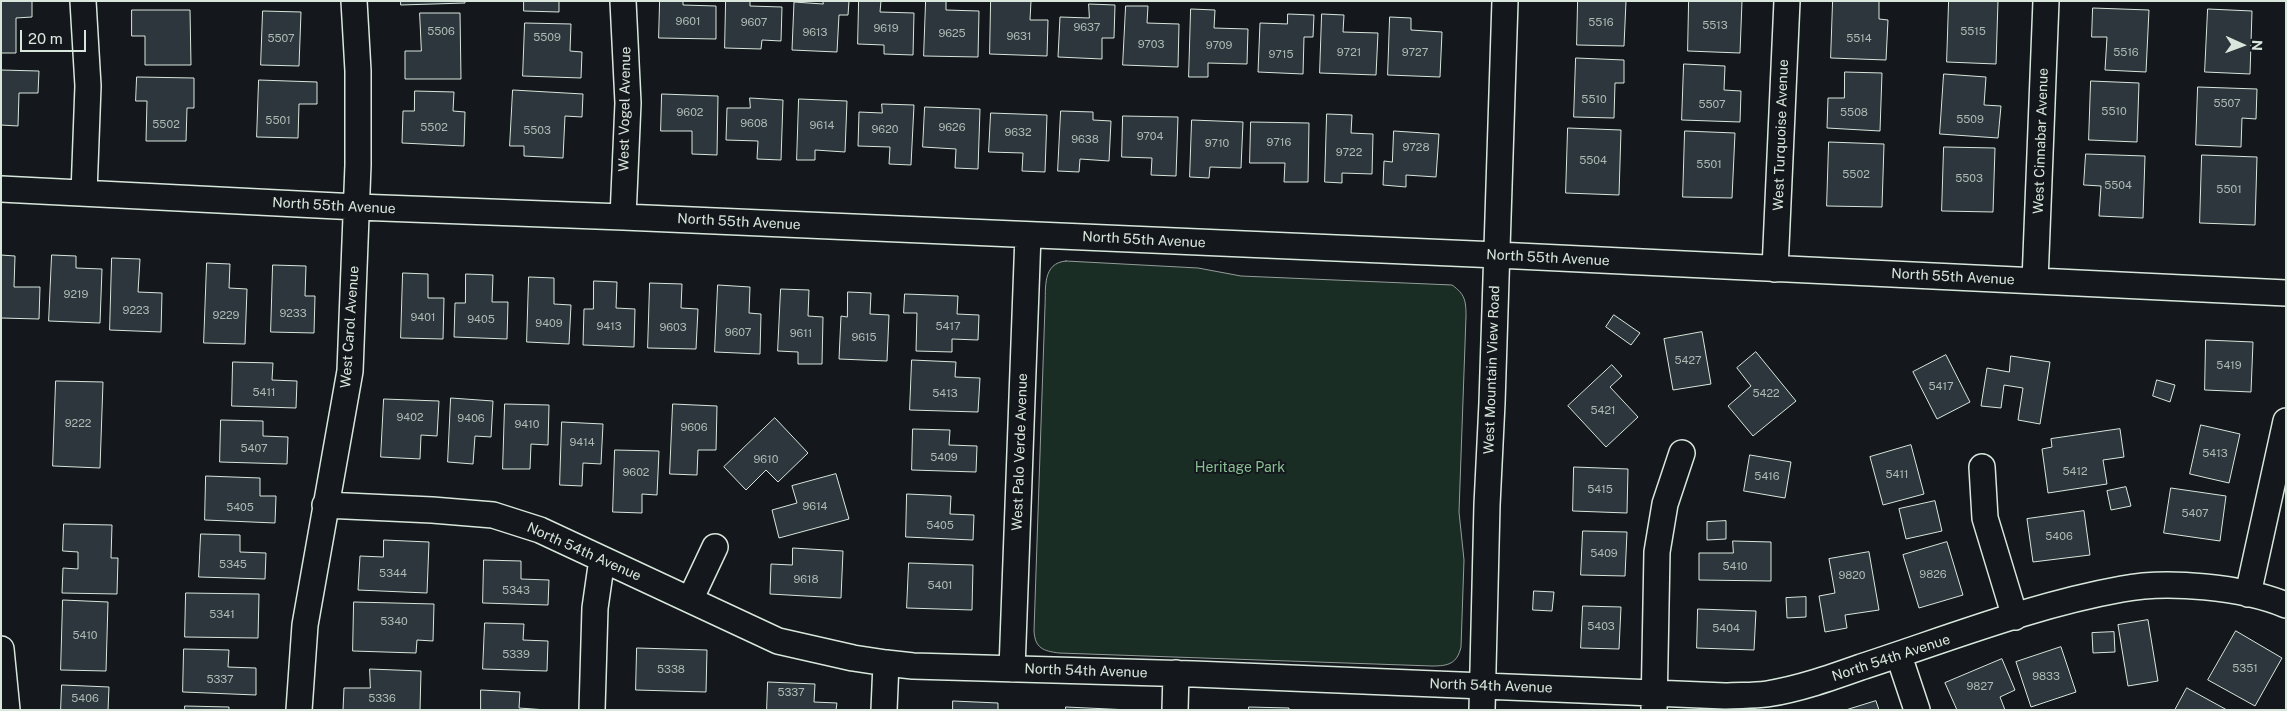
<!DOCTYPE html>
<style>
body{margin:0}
#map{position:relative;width:2287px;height:711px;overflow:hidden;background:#14181c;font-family:"Public Sans",sans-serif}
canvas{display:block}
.frame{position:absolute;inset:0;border:2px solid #d8e6dc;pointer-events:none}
.north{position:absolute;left:2217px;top:20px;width:50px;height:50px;-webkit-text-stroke:4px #14181c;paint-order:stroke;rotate:92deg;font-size:14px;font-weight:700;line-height:20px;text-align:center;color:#d8e6dc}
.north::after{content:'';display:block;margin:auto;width:18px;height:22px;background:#d8e6dc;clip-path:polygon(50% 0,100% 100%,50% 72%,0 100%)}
.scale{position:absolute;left:20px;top:30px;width:66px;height:22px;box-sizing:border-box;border:2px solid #d8e6dc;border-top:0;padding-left:6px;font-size:15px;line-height:18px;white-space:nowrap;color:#d8e6dc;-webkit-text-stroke:4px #14181c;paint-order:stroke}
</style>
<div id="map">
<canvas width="2287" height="711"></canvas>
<div class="frame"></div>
<div class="north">N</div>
<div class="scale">20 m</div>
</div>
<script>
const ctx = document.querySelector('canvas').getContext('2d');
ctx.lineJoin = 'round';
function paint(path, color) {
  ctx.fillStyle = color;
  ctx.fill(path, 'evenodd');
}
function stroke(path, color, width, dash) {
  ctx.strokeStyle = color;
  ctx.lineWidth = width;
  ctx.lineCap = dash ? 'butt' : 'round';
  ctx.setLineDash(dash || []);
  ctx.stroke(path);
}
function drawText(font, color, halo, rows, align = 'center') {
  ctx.font = font + ' "Public Sans",sans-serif';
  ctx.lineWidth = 4;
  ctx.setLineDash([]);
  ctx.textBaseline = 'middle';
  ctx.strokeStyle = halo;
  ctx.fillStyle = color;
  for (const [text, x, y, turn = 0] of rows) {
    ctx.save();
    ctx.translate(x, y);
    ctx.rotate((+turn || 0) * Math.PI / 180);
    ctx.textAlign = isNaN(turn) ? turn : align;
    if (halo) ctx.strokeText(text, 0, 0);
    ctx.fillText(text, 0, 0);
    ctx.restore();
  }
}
const green = new Path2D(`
 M 1066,261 L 1198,268 L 1241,276 L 1452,285 C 1465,294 1466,301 1466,316 L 1459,512 L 1464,560 L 1461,647 C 1457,664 1448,666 1432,666 L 1059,653 C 1043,651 1035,648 1034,631 L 1045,306 C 1046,288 1042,263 1066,261 Z`);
paint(green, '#1a2d24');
stroke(green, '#939e99', 1);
const building = new Path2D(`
 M 1,1 L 32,1 L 32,17 L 16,18 L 16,53 L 1,53 Z
 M 401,1 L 465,1 L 465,3 L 401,5 Z
 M 524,1 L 559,1 L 559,12 L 524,11 Z
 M 660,1 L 683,1 L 683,5 L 716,6 L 716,39 L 659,38 Z
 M 726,1 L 750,1 L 750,6 L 782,7 L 781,41 L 762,40 L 761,49 L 725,48 Z
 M 823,1 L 849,1 L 848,15 L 839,15 L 837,52 L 792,50 L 794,2 L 823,4 Z
 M 859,1 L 881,1 L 880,12 L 914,13 L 913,55 L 884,54 L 884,45 L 858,44 Z
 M 926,1 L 946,1 L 946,10 L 979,11 L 978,57 L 924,56 Z
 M 991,1 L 1031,1 L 1030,20 L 1048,20 L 1047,56 L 990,54 Z
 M 1578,1 L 1626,1 L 1624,46 L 1577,45 Z
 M 1689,1 L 1742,1 L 1740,53 L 1688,51 Z
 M 1833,1 L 1879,1 L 1879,19 L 1888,20 L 1886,60 L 1831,58 Z
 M 1949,1 L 1998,1 L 1996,64 L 1947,62 Z
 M 1089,4 L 1115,5 L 1114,38 L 1102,38 L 1102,59 L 1058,57 L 1060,17 L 1089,18 Z
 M 1126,6 L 1148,6 L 1147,23 L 1179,24 L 1178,67 L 1123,65 Z
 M 2093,8 L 2149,10 L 2146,72 L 2105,70 L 2107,37 L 2092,37 Z
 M 1191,9 L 1215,10 L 1214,28 L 1248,29 L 1247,64 L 1208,63 L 1208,77 L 1189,77 Z
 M 2208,9 L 2252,11 L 2250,74 L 2205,72 Z
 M 132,10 L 190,10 L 191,65 L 145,65 L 145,36 L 132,36 Z
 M 263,11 L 301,12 L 299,66 L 261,65 Z
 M 420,13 L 460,13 L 461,79 L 405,79 L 405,51 L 421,51 Z
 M 1288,14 L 1314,15 L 1313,37 L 1304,37 L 1303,74 L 1258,72 L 1260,23 L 1287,24 Z
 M 1322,14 L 1344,15 L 1343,32 L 1378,33 L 1376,75 L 1320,73 Z
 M 1390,17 L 1411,18 L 1411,30 L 1442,32 L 1440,77 L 1388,75 Z
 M 525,23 L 571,24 L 570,51 L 582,52 L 581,78 L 523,76 Z
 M 1576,58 L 1624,60 L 1624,83 L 1615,83 L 1614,118 L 1574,117 Z
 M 1684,64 L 1725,66 L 1724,90 L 1741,91 L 1740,122 L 1682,120 Z
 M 1,70 L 39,71 L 38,93 L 19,93 L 18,126 L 1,125 Z
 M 1845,72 L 1882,73 L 1880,131 L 1827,128 L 1828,98 L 1844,98 Z
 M 1944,74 L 1986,77 L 1984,105 L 2001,106 L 1998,138 L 1940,134 Z
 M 137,77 L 194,78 L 194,108 L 187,108 L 186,141 L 146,141 L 147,101 L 136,101 Z
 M 259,80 L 317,82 L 317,104 L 299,104 L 298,138 L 257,137 Z
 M 2091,81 L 2139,83 L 2137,142 L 2089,140 Z
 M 2198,87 L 2257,89 L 2256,119 L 2242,118 L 2241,147 L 2196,145 Z
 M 513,90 L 583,94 L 582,117 L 565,116 L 563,158 L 524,156 L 524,146 L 510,146 Z
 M 415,91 L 454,92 L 453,111 L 465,112 L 464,146 L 402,143 L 403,111 L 414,111 Z
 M 662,94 L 718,96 L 717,155 L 692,154 L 692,131 L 661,131 Z
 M 750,98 L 783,100 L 781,160 L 757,159 L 758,141 L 726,140 L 727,108 L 750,108 Z
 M 799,99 L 847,101 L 845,152 L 815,150 L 815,160 L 797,160 Z
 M 882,104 L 914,105 L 911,165 L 889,164 L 890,147 L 858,146 L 859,112 L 882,113 Z
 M 925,107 L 980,109 L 978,169 L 955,168 L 956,149 L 923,147 Z
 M 1061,111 L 1093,112 L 1093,120 L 1111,121 L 1109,161 L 1080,159 L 1079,172 L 1058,171 Z
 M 991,113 L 1047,115 L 1045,172 L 1022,171 L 1023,153 L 989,152 Z
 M 1327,114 L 1352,115 L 1351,133 L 1373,134 L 1372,174 L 1342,173 L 1342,183 L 1325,182 Z
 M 1123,116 L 1178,117 L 1176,176 L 1151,175 L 1152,158 L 1122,157 Z
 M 1192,120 L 1243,122 L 1241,168 L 1210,167 L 1209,178 L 1190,177 Z
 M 1251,122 L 1309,123 L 1308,182 L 1284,182 L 1285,163 L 1250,163 Z
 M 1568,128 L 1621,130 L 1619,195 L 1566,193 Z
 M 1394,131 L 1439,134 L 1436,177 L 1406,175 L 1406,187 L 1383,185 L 1384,161 L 1392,162 Z
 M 1685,131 L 1735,133 L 1732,198 L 1683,197 Z
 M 1829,142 L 1884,144 L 1882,207 L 1827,206 Z
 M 1944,147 L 1995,148 L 1993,212 L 1942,211 Z
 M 2086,154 L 2145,156 L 2143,218 L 2099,216 L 2101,186 L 2084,185 Z
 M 2202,155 L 2257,157 L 2255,225 L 2200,223 Z
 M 1,255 L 15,256 L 14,287 L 40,287 L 39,319 L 1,318 Z
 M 52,255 L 76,256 L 76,268 L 102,269 L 100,323 L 49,321 Z
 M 112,258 L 140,259 L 138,292 L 162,293 L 161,332 L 110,330 Z
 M 207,263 L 230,264 L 229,288 L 247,289 L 245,344 L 204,343 Z
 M 273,265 L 306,266 L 305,296 L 315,296 L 314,333 L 271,332 Z
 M 403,273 L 428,274 L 428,298 L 444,298 L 443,339 L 401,338 Z
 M 466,274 L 493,275 L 492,302 L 508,302 L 507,339 L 454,337 L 455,303 L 465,303 Z
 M 529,277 L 554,278 L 554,304 L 571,305 L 569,344 L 527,342 Z
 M 594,281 L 617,282 L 616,308 L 635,309 L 634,347 L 583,345 L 584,309 L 593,309 Z
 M 650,283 L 682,284 L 681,308 L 698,309 L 696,349 L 648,348 Z
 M 718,285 L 750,287 L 749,313 L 761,314 L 760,354 L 715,352 Z
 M 781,289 L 809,290 L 808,316 L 823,317 L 822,364 L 798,364 L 798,352 L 778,351 Z
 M 848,292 L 871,293 L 870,314 L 889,315 L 887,361 L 839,359 L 841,316 L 847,317 Z
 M 905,294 L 958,296 L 957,314 L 979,315 L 978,340 L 952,339 L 952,352 L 916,351 L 917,313 L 904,313 Z
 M 1614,315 L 1640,333 L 1631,345 L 1606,327 Z
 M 1702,332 L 1711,384 L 1673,390 L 1664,339 Z
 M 2206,340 L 2253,342 L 2251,392 L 2205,390 Z
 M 1756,352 L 1796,401 L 1753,436 L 1728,406 L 1751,386 L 1737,368 Z
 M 1946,355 L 1970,402 L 1937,419 L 1913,372 Z
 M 2011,356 L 2050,362 L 2040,424 L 2018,420 L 2023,388 L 2004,385 L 2001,408 L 1981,406 L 1987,368 L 2009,372 Z
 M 912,360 L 956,362 L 955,377 L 980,378 L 978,412 L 910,410 Z
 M 233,362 L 273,363 L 272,380 L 297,381 L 296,408 L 232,406 Z
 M 1612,365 L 1622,376 L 1610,387 L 1638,417 L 1606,447 L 1568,406 Z
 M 2157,380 L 2175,385 L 2170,402 L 2153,396 Z
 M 56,381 L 103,382 L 100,468 L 53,466 Z
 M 451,398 L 493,401 L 491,437 L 475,436 L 473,464 L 448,462 Z
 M 384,399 L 439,401 L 437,436 L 421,435 L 420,459 L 381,457 Z
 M 505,404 L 549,405 L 548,445 L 531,444 L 530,469 L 503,469 Z
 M 673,404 L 717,406 L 716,450 L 698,450 L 697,475 L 670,474 Z
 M 775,418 L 808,453 L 778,482 L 766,470 L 746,490 L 724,467 Z
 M 221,420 L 263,421 L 263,436 L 288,437 L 287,464 L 220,462 Z
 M 562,422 L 603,424 L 601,464 L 583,463 L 582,486 L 560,485 Z
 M 2201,425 L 2240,434 L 2229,483 L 2190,474 Z
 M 913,429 L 950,430 L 949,445 L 977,446 L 976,472 L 912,470 Z
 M 2120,429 L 2124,457 L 2103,460 L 2107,484 L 2048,493 L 2042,449 L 2052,447 L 2051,439 Z
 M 1911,445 L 1924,494 L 1883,505 L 1870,457 Z
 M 615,450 L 659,451 L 657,495 L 642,494 L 642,513 L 613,512 Z
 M 1750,455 L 1791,462 L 1785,498 L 1744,491 Z
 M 1574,467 L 1628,469 L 1627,513 L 1573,511 Z
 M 836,474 L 849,519 L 779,538 L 772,510 L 797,503 L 792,486 Z
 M 206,476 L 260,478 L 260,496 L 276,496 L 275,523 L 205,520 Z
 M 2126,487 L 2131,506 L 2111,510 L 2107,491 Z
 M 2171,488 L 2226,496 L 2220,541 L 2164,533 Z
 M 907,494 L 951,496 L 950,514 L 974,515 L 973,540 L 906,537 Z
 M 1935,501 L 1942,531 L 1906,539 L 1899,509 Z
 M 2084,511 L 2090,555 L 2033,562 L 2027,519 Z
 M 1726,521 L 1726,539 L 1707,540 L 1707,522 Z
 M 64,524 L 112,525 L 111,558 L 118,558 L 117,594 L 62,593 L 63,568 L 78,569 L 78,552 L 63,551 Z
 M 1583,531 L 1627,532 L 1625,576 L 1581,575 Z
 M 201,534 L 240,535 L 240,552 L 266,553 L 265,579 L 199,577 Z
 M 384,540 L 429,542 L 427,593 L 358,590 L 360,556 L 383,557 Z
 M 1733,541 L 1771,542 L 1771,581 L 1699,580 L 1699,553 L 1733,553 Z
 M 1947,542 L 1963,595 L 1919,608 L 1903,555 Z
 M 793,548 L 843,551 L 841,598 L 770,594 L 771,564 L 792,565 Z
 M 1869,552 L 1879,610 L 1845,615 L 1847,628 L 1825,632 L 1819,596 L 1835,593 L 1829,559 Z
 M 484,560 L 521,561 L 521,579 L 549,580 L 548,605 L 483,603 Z
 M 909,563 L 973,565 L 972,610 L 907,608 Z
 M 1534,591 L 1554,592 L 1552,611 L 1533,610 Z
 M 186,593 L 259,594 L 258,638 L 185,637 Z
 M 1806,597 L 1806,617 L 1787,618 L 1786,598 Z
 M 63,600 L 108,602 L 106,671 L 61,670 Z
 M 354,602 L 434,604 L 433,641 L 417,640 L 416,653 L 353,651 Z
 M 1583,606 L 1621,607 L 1619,649 L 1581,648 Z
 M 1698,609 L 1756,611 L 1754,650 L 1697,648 Z
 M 2148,620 L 2158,681 L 2128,686 L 2118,625 Z
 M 485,623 L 524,624 L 523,640 L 548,641 L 547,671 L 483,669 Z
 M 2236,631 L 2282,658 L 2255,706 L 2208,680 Z
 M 2114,632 L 2115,652 L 2093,653 L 2092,633 Z
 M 2061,647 L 2076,692 L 2031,707 L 2016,662 Z
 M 637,648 L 707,650 L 706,692 L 636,690 Z
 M 184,649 L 229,650 L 228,667 L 256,668 L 256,695 L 183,692 Z
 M 2002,659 L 2015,690 L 2000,697 L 2005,710 L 1957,710 L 1945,683 Z
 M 370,669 L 421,671 L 420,710 L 343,710 L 344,688 L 370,688 Z
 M 768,682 L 815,684 L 814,702 L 837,703 L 836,710 L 767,710 Z
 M 62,685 L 109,687 L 108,710 L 61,710 Z
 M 2187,688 L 2227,710 L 2175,710 Z
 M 481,690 L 520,692 L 519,708 L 547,710 L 481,710 Z
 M 953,701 L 998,703 L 998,710 L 953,710 Z
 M 1876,701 L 1879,710 L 1846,710 Z
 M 185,706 L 229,707 L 229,710 L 185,710 Z
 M 1066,707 L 1130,710 L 1066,710 Z
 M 1249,707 L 1289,708 L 1289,710 L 1249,710 Z`);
paint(building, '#2c363c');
stroke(building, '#d8e6dc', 1);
const minor = new Path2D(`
 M 83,1 L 88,86 L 84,193
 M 1,189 L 357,207 L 623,217 L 1497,255 L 2286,293
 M 623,217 L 628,103 L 623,1
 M 1775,269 L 1787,1
 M 2035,281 L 2046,1
 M 1982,467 L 1985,518 L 2015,617
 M 325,505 L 432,510 L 493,515 L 540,530 L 778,641 L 853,658 L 886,663 L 913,666 L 1194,674 L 1725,696 C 1739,695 1753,696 1767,694 C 1799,689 1830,678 1861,667 C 1947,639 2033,605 2122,589 C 2167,580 2243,587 2286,605
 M 2248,594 L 2286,421
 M 690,600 L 715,547
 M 1,649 L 7,710
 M 1899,656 L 1917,710
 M 1012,669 L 1028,235
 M 299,710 L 305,625 L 350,371 L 358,165 L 358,71 L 354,1
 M 592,710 L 595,608 L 602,559
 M 884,710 L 886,663
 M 1175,710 L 1176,673
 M 1482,710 L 1487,505 L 1492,403 L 1505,1
 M 1654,710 L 1657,552 L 1665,504 L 1682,453`);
stroke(minor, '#d8e6dc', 28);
stroke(minor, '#14181c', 25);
drawText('11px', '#adbab4', null, [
 ["9601",688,22],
 ["9607",754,23],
 ["5516",1601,23],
 ["5513",1715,26],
 ["9637",1087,28],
 ["9619",886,29],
 ["5506",441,32],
 ["5515",1973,32],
 ["9613",815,33],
 ["9625",952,34],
 ["9631",1019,37],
 ["5509",547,38],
 ["5507",281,39],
 ["5514",1859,39],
 ["9703",1151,45],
 ["9709",1219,46],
 ["9721",1349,53],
 ["9727",1415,53],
 ["5516",2126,53],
 ["9715",1281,55],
 ["5510",1594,100],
 ["5507",2227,104],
 ["5507",1712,105],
 ["5510",2114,112],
 ["9602",690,113],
 ["5508",1854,113],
 ["5509",1970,120],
 ["5501",278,121],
 ["9608",754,124],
 ["5502",166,125],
 ["9614",822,126],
 ["5502",434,128],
 ["9626",952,128],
 ["9620",885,130],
 ["5503",537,131],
 ["9632",1018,133],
 ["9704",1150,137],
 ["9638",1085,140],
 ["9716",1279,143],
 ["9710",1217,144],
 ["9728",1416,148],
 ["9722",1349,153],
 ["5504",1593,161],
 ["5501",1709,165],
 ["5502",1856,175],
 ["5503",1969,179],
 ["5504",2118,186],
 ["5501",2229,190],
 ["9219",76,295],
 ["9223",136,311],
 ["9233",293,314],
 ["9229",226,316],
 ["9401",423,318],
 ["9405",481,320],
 ["9409",549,324],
 ["9413",609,327],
 ["5417",948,327],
 ["9603",673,328],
 ["9607",738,333],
 ["9611",801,334],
 ["9615",864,338],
 ["5427",1688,361],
 ["5419",2229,366],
 ["5417",1941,387],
 ["5411",264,393],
 ["5413",945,394],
 ["5422",1766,394],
 ["5421",1603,411],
 ["9402",410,418],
 ["9406",471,419],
 ["9222",78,424],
 ["9410",527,425],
 ["9606",694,428],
 ["9414",582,443],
 ["5407",254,449],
 ["5413",2215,454],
 ["5409",944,458],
 ["9610",766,460],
 ["5412",2075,472],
 ["9602",636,473],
 ["5411",1897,475],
 ["5416",1767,477],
 ["5415",1600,490],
 ["9614",815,507],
 ["5405",240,508],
 ["5407",2195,514],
 ["5405",940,526],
 ["5406",2059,537],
 ["5409",1604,554],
 ["5345",233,565],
 ["5410",1735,567],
 ["5344",393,574],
 ["9826",1933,575],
 ["9820",1852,576],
 ["9618",806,580],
 ["5401",940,586],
 ["5343",516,591],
 ["5341",222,615],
 ["5340",394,622],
 ["5403",1601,627],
 ["5404",1726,629],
 ["5410",85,636],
 ["5339",516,655],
 ["5351",2245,669],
 ["5338",671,670],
 ["9833",2046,677],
 ["5337",220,680],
 ["9827",1980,687],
 ["5337",791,693],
 ["5406",85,699],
 ["5336",382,699]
]);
drawText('14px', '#d8e6dc', '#14181c', [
 ["West Vogel Avenue",625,109,-89],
 ["West Turquoise Avenue",1781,135,-88],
 ["West Cinnabar Avenue",2041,141,-88],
 ["North 55th Avenue",334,206,3],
 ["North 55th Avenue",739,222,3],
 ["North 55th Avenue",1144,240,3],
 ["North 55th Avenue",1548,258,3],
 ["North 55th Avenue",1953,277,3],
 ["West Carol Avenue",350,327,-86],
 ["West Mountain View Road",1492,370,-88],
 ["West Palo Verde Avenue",1020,452,-88],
 ["North 54th Avenue",584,552,24],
 ["North 54th Avenue",1891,658,-18],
 ["North 54th Avenue",1086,671,2],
 ["North 54th Avenue",1491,686,2]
]);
drawText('14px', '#8ac095', '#14181c', [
 ["Heritage Park",1240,468]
]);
</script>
